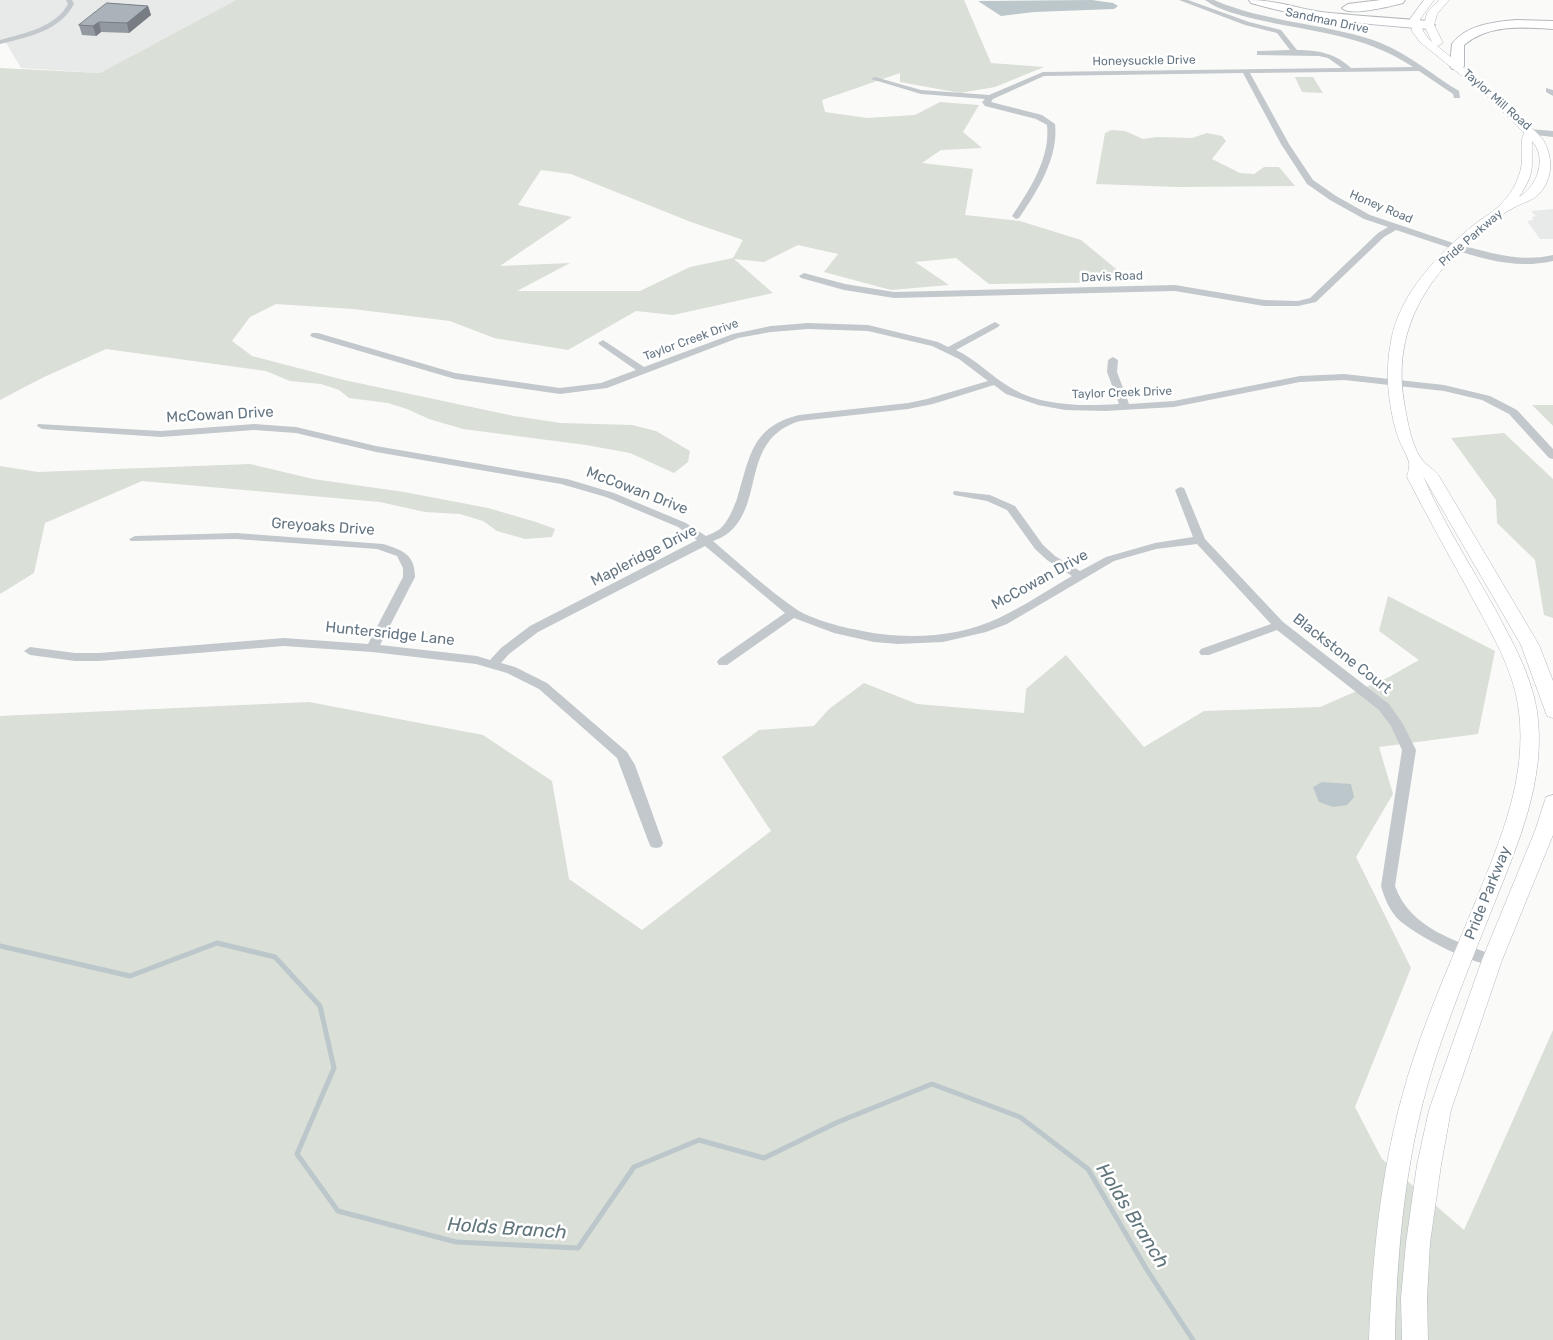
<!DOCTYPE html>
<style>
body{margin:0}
canvas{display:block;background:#fafaf8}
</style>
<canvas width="1553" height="1340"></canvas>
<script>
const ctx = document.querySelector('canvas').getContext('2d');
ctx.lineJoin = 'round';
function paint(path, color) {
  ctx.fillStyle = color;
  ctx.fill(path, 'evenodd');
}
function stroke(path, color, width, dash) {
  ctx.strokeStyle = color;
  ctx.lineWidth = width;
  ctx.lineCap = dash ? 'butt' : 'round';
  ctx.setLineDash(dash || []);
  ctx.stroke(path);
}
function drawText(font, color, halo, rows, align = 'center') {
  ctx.font = font + ' Rubik,sans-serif';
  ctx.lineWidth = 5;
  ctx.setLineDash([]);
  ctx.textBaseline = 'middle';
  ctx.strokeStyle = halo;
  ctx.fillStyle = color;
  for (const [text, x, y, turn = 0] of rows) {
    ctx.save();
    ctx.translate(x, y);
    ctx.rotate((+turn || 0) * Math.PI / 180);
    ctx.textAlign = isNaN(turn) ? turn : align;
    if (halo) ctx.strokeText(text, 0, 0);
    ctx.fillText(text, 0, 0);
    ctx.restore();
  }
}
paint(new Path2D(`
 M 0,0 L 236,0 L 100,73 L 21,68 L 5,41 L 0,40 Z
 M 1553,209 L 1553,239 L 1540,239 L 1527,221 L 1533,220 L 1532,217 L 1536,216 L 1531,211 Z`), '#e8e9e9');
paint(new Path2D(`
 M 236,0 L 964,0 L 991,63 L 1044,67 L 995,87 L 960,93 L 900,82 L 900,73 L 822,100 L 825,112 L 867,118 L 915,115 L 940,102 L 979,105 L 963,132 L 982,148 L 941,150 L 922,163 L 973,169 L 965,215 L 1020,221 L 1081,240 L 1132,282 L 989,284 L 956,258 L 915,262 L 949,285 L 891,290 L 824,272 L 838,254 L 798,245 L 764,262 L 734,259 L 773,293 L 673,315 L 636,311 L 568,350 L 494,338 L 450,321 L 353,309 L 276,304 L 250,317 L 232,341 L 252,356 L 344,380 L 514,416 L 561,423 L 632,425 L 656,431 L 690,451 L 688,462 L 674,473 L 630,453 L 586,445 L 463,429 L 429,419 L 407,409 L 388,403 L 349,398 L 339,390 L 321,384 L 290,381 L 266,371 L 106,349 L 42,378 L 0,400 L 0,68 L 100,73 ZM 541,170 L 571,174 L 691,222 L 743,240 L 733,258 L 690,267 L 640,291 L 517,291 L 570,263 L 500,266 L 572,217 L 518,205 Z
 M 1295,77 L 1313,77 L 1323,93 L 1302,92 Z
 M 1111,130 L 1125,131 L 1143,139 L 1157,137 L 1192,138 L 1207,133 L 1222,136 L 1226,141 L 1212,159 L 1240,173 L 1254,174 L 1264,167 L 1279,167 L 1295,186 L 1177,187 L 1096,184 L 1105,133 Z
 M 1532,405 L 1553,405 L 1553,426 Z
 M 1504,433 L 1553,479 L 1553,618 L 1544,615 L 1535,560 L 1497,523 L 1496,500 L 1451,438 Z
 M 250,464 L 313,479 L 404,492 L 488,508 L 536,522 L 555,529 L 552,537 L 525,539 L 497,531 L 483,521 L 460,514 L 425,512 L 380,502 L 142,481 L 45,523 L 34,573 L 0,594 L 0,466 L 38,472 Z
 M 1388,596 L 1495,651 L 1478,734 L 1379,747 L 1393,794 L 1356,857 L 1411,968 L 1355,1107 L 1382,1159 L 1464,1230 L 1553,1030 L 1553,1340 L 0,1340 L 0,716 L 309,702 L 483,735 L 552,781 L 569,879 L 642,930 L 771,831 L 722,757 L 759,730 L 814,726 L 829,709 L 864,683 L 917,704 L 1024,713 L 1026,689 L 1066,655 L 1144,747 L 1204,711 L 1320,707 L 1389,677 L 1419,660 L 1379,631 Z`), '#dadfd7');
paint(new Path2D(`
 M 1092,0 L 1113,3 L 1118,6 L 1114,9 L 1034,12 L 1001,16 L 978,1 Z
 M 1322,782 L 1351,784 L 1354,797 L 1347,805 L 1333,807 L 1319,802 L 1313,787 Z`), '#bbc7cb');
stroke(new Path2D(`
 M 0,946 L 130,976 L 217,943 L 275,957 L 320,1006 L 334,1068 L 297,1154 L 338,1211 L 456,1242 L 578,1248 L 634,1167 L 699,1140 L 764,1158 L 838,1122 L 932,1084 L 1020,1117 L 1088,1169 L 1147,1270 L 1193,1340`), '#bbc7cb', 5);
const secondary = new Path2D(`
 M 1424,0 L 1434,0 L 1420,19 C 1422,30 1424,35 1432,42 L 1424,25 L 1427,13 L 1439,0 L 1449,0 L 1437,14 L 1434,25 L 1443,43 L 1437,46 C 1468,71 1498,95 1526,123 C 1533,130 1544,137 1547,148 C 1553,164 1551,181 1539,194 C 1532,201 1522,203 1513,208 C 1503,213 1494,221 1485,228 C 1428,274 1390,330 1405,407 C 1408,424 1411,442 1420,457 C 1425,465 1434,469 1439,476 L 1539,645 L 1553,681 L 1553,718 L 1547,716 L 1521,645 L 1423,476 C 1443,522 1471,566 1495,609 C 1512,641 1531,674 1537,711 C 1547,780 1517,846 1492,909 C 1472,959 1452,1009 1435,1060 C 1406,1150 1397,1245 1395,1340 L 1369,1340 C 1373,1245 1383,1151 1413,1060 C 1431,1005 1455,952 1477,898 C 1501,838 1527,778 1519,712 C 1514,667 1487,626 1466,586 C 1446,550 1426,514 1407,477 C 1408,473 1410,466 1409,462 C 1406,452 1399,443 1396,431 C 1388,402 1385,372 1391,341 C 1399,294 1439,253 1475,224 C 1484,217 1495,211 1502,203 C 1513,192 1522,174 1522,159 C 1522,150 1520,142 1524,133 L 1488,97 L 1420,42 L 1412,31 L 1410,19 ZM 1532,141 C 1548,158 1537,187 1519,197 C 1536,171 1531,169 1532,141 Z
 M 1553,795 L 1553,835 L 1502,960 L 1451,1110 L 1441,1165 L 1430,1243 L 1427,1298 L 1428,1340 L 1402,1340 L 1401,1298 L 1406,1243 L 1417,1165 L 1429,1110 L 1482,960 L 1535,831 L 1546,797 Z`);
const motorway = new Path2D(`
 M 1249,0 C 1274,0 1297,8 1321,12 C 1357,16 1393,18 1429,21 L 1435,25 L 1429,29 C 1368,24 1309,20 1251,3 Z
 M 1381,0 L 1405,0 L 1403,3 C 1391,6 1350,17 1342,8 L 1348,4 Z
 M 1516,20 L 1553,21 L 1553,29 C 1522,27 1489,24 1464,45 L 1464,66 L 1462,69 L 1452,69 L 1450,66 L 1452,44 C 1466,25 1493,22 1516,20 Z`);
stroke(secondary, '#b3babf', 1);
stroke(motorway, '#b4b9bd', 2);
paint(new Path2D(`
 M 66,0 L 72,0 L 74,4 C 60,31 28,37 0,44 L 0,40 C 24,33 55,28 68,4 Z
 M 1179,0 L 1188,0 L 1249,22 L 1281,30 L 1297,50 C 1318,50 1335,53 1351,68 L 1413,67 C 1364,34 1310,32 1255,19 C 1239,15 1218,10 1205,0 L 1214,0 C 1265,22 1321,23 1373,40 C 1405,51 1431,74 1459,91 L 1460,98 L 1454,98 L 1453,94 L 1419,71 L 1250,73 L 1289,144 L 1313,180 L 1336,196 L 1370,215 L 1459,245 L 1459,249 L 1453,249 L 1396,230 L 1384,237 L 1316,302 L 1298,306 L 1264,306 L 1175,291 L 894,298 L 844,290 L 801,278 L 799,276 L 804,273 L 845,284 L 894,292 L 1175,285 L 1264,300 L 1298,301 L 1310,298 L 1378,233 L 1388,227 L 1364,219 L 1330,200 L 1307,184 L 1281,144 L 1243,73 L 1044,76 L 993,99 L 991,102 L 1042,115 L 1055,124 C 1059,157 1037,192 1019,218 L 1016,219 L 1012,216 C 1029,191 1051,157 1047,125 L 1036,119 L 985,106 L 982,102 L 985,99 L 921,94 L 871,79 L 875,77 L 921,90 L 989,95 L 1043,72 L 1342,68 L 1328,58 L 1319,56 L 1257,55 L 1257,51 L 1260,51 L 1290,50 L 1277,33 L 1245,25 Z
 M 1546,88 L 1553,90 L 1553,96 L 1546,92 Z
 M 995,322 L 1000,325 L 998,327 L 956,350 C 977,360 993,378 1013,389 C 1044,407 1085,406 1119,404 L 1107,372 L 1108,360 L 1113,357 L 1118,360 L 1117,372 L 1129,404 L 1174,401 L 1300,376 L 1344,374 L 1444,385 L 1490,396 L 1517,410 L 1553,449 L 1553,459 L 1549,458 L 1509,414 L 1482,400 L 1444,391 L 1344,380 L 1300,382 L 1174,407 L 1105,411 L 1065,410 L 1038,405 L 1006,394 L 994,385 L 933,404 L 908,409 L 800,421 C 739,439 766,505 727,534 C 723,537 718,539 713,541 C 740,564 767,589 796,609 C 809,618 837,626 853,629 C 900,640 955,639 999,618 C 1024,606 1048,590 1072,576 L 1047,560 L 1035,549 L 1007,510 L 987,501 L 954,495 L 953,493 L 954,491 L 990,495 L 1015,506 L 1043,545 L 1055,556 L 1080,571 L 1106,557 L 1155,543 L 1193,537 L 1175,490 L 1180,487 L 1184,488 L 1205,539 L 1283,622 L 1389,704 L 1403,724 L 1416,750 L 1395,886 C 1410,929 1458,942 1497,956 L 1499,960 L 1497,964 C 1480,970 1409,932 1396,917 C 1389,909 1384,897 1381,886 L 1402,750 L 1391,726 L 1379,710 L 1277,630 L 1209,655 L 1201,655 L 1199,652 L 1201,649 L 1271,624 L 1197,544 L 1156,549 L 1114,561 L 1007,624 L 986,632 L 943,642 L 898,644 L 874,642 L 834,633 L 794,618 L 727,665 L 719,665 L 717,662 L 719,659 L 785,613 L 705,546 L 538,632 L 509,654 L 501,663 L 515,667 L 547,683 L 627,752 L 635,765 L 663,843 L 661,847 L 656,848 L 651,847 L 649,843 L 617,758 L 539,689 L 507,673 L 476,664 L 372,652 L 284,646 L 99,661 L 75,661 L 30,655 L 24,651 L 30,647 L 75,653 L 99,653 L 284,638 L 368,644 L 403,577 L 403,568 L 397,556 L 377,549 L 236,539 L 131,541 L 129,539 L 135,536 L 236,533 L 383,544 C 402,550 415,554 415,577 L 380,645 L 477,656 L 490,660 L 501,648 L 530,626 L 697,540 L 678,527 L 606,497 L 561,484 L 376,452 L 296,433 L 254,430 L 161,437 L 42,429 L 37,426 L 38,424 L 161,431 L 254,424 L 296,427 L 376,446 L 567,479 L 614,493 L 686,523 L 706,536 C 710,534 716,532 720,529 C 728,522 733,509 737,499 C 750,457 751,427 799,415 L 908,403 L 927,399 L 988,381 L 959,359 L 932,346 L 868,331 L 808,329 L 771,332 L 738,338 L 607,388 L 560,394 L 455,379 L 312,337 L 310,335 L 312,333 L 318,333 L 455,373 L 560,388 L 601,383 L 636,370 L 600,345 L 598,343 L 603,340 L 644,367 L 733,334 L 771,326 L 808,323 L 868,325 L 938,342 L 948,347 Z`), '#c3c8cc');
paint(new Path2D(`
 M 1530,129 L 1553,131 L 1553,137 L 1527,134 L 1527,130 Z
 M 1456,244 C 1490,252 1518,263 1553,255 L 1553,261 C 1518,269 1486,260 1452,249 L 1451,247 L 1452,245 Z`), '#c3c8cc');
paint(secondary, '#fff');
paint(motorway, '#fff');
paint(new Path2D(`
 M 148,6 L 151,15 L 129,33 L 101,32 L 96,36 L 82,35 L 79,25 Z`), '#929a9f');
paint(new Path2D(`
 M 148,6 L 151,15 L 129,33 L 127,23 Z
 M 99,22 L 101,32 L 96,36 L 93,26 Z`), '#777d82');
const building = new Path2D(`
 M 107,3 L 148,6 L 127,23 L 99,22 L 93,26 L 79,25 Z`);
paint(building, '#aab3b9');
stroke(building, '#777d82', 1);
drawText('12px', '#657683', '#fff', [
 ["Sandman Drive",1327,21,12],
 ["Honeysuckle Drive",1144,61,-1],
 ["Taylor Mill Road",1497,100,41],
 ["Honey Road",1381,207,23],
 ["Pride Parkway",1471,238,-41],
 ["Davis Road",1112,277,-2],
 ["Taylor Creek Drive",691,340,-20],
 ["Taylor Creek Drive",1122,393,-2]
]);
drawText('15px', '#657683', '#fff', [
 ["McCowan Drive",220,415,-3],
 ["McCowan Drive",637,491,21],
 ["Greyoaks Drive",323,527,4],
 ["Mapleridge Drive",644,556,-27],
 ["McCowan Drive",1040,580,-29],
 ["Huntersridge Lane",390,634,6],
 ["Blackstone Court",1342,654,38],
 ["Pride Parkway",1488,893,-68]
]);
drawText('italic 19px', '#60757c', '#fff', [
 ["Holds Branch",1132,1216,58],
 ["Holds Branch",507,1229,4]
]);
</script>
